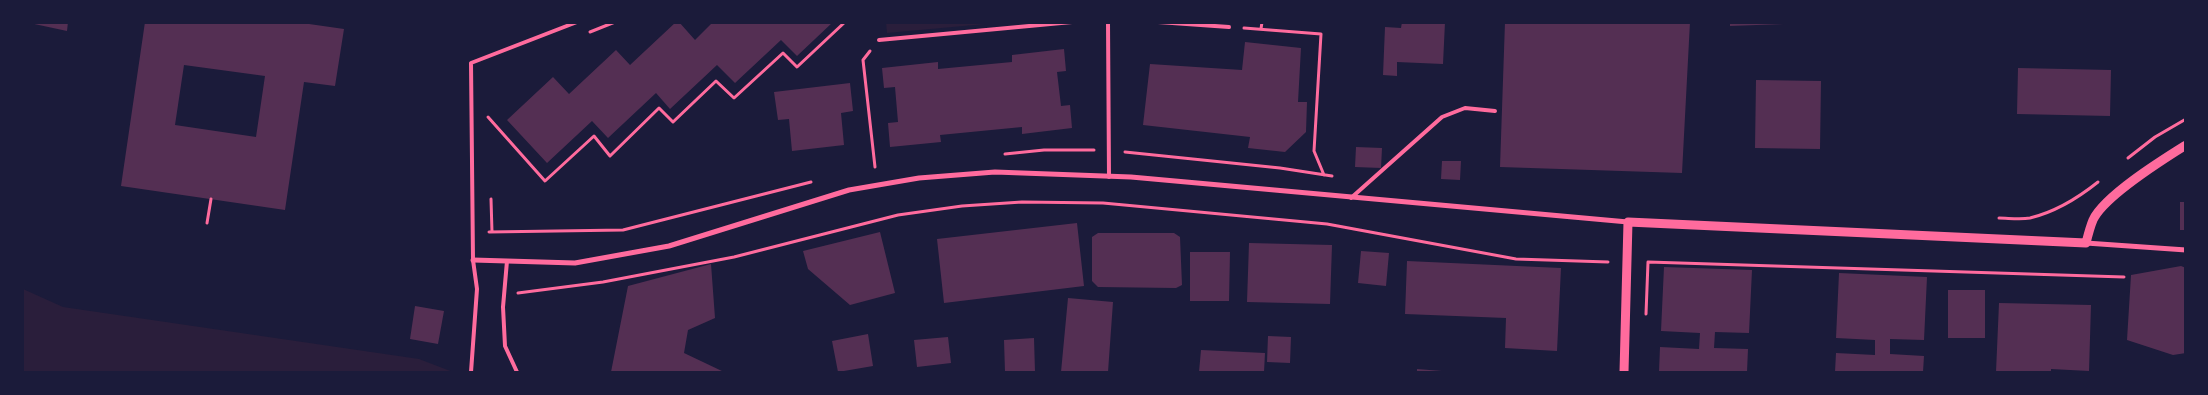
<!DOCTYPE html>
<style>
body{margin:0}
#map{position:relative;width:2208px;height:395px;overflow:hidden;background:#1b1b3a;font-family:Barlow,sans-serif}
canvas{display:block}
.frame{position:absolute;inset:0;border:24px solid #1b1b3a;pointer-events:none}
</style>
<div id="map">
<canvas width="2208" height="395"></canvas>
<div class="frame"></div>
</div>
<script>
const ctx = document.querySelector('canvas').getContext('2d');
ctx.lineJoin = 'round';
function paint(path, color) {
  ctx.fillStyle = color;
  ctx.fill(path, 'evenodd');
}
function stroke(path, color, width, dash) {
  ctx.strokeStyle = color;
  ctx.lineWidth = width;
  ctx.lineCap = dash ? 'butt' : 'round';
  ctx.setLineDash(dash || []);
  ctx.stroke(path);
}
paint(new Path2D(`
 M 886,22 L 996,22 L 996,23 L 887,33 Z
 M 23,289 L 63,307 L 419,359 L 453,372 L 23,372 Z`), '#2a1e3b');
paint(new Path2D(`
 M 25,22 L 68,22 L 67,31 Z
 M 145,22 L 295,22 L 344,29 L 335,86 L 304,82 L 285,210 L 121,186 ZM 184,65 L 265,76 L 256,137 L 175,125 Z
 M 676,22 L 679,22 L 695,40 L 713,22 L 833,22 L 797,56 L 781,40 L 735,83 L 717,65 L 670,109 L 656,93 L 608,138 L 592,121 L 547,163 L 507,120 L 553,77 L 569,94 L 616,50 L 630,65 Z
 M 1402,22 L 1445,22 L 1443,64 L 1397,62 L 1397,76 L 1383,75 L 1385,27 L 1401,28 Z
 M 1505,22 L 1690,22 L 1682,173 L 1500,167 Z
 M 1730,22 L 1784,22 L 1784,24 L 1730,26 Z
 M 1245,42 L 1301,48 L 1298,102 L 1307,102 L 1306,132 L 1285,152 L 1248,148 L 1250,137 L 1143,125 L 1150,64 L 1242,70 Z
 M 1064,49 L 1066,71 L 1057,72 L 1061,106 L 1070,105 L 1072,128 L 1022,134 L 1022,127 L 940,135 L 941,142 L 890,147 L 888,123 L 898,122 L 895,87 L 884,88 L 882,68 L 938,62 L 938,69 L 1012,62 L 1012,55 Z
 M 2018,68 L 2111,70 L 2110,116 L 2017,114 Z
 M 1756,80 L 1821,81 L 1820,149 L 1755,148 Z
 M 850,83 L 853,111 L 841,113 L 844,145 L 792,151 L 789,119 L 778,120 L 774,92 Z
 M 1356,147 L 1382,148 L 1381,168 L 1355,167 Z
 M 1442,161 L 1461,161 L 1460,180 L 1441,179 Z
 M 2180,202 L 2186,202 L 2186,230 L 2180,230 Z
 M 1077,223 L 1084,286 L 944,303 L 937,239 Z
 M 880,232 L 895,293 L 850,305 L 808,269 L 803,251 Z
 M 1098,233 L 1174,233 L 1180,237 L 1182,285 L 1176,288 L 1098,287 L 1092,281 L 1092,237 Z
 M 1249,243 L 1332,245 L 1330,304 L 1247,302 Z
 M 1361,251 L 1389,253 L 1386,286 L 1358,283 Z
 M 1190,252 L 1230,252 L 1229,301 L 1190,301 Z
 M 1407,261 L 1561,268 L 1557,351 L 1505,348 L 1506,318 L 1405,314 Z
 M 711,264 L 715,318 L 688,330 L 684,353 L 724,372 L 611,372 L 628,286 Z
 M 2181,266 L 2186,268 L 2186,353 L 2173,355 L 2127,340 L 2131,275 Z
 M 1664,267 L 1752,270 L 1749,333 L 1715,332 L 1714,348 L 1748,349 L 1747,372 L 1659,372 L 1660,347 L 1699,349 L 1700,333 L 1661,331 Z
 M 1839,273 L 1927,277 L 1924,340 L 1890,339 L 1890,354 L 1924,356 L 1923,372 L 1835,372 L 1836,353 L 1875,355 L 1875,340 L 1836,338 Z
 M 1948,290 L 1985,290 L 1985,338 L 1948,338 Z
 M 1068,298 L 1113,302 L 1108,372 L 1061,372 Z
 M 1999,303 L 2091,305 L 2089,371 L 2051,369 L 2051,372 L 1996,372 Z
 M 415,306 L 444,311 L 438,344 L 410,339 Z
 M 868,334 L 873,366 L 838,372 L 832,341 Z
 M 1268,336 L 1291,337 L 1290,363 L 1267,362 Z
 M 948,337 L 951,363 L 917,367 L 914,340 Z
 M 1034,338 L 1035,372 L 1005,372 L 1004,340 Z
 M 1201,350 L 1265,353 L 1264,372 L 1199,372 Z
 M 1417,369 L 1442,371 L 1442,372 L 1417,372 Z`), '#542f53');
stroke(new Path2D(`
 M 1244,28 L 1321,34 L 1314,151 L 1324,175
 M 1261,29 L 1262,22
 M 590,32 L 615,22
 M 870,51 L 863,60 L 875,167
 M 488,117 L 545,181 L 594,136 L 610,156 L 659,108 L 673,122 L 716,81 L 734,98 L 783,53 L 797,67 L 845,22
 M 1125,152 L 1280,168 L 1332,176
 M 1005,154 L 1044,150 L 1094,150
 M 2128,158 L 2155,137 L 2186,119
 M 491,199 L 492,232
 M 1999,218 C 2008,218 2020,220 2030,218 C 2055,212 2078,198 2098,182
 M 207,223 L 211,199
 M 489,232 L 623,230 L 811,182
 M 518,293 L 603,282 L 734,257 L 898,215 L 962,206 L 1022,202 L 1103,203 L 1327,224 L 1516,259 L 1608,262
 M 1646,314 L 1648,262 L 2124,277`), '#ff6b9d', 3);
stroke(new Path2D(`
 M 1108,22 L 1109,177
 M 1158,22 L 1229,27
 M 879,40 L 1072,22
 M 1351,198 L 1442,117 L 1465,108 L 1495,111
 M 507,261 L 503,307 L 505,346 L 517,372
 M 471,372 L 477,289 L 473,260 L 471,63 L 577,22`), '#ff6b9d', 4);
stroke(new Path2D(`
 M 2086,243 L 2186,250
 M 473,260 L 575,263 L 669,246 L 849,190 L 919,178 L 995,172 L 1131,177 L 1628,222`), '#ff6b9d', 5);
stroke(new Path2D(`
 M 1624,372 L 1628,222 L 2086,243 C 2088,235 2090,227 2093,220 C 2104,196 2162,160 2186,145`), '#ff6b9d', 9);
</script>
